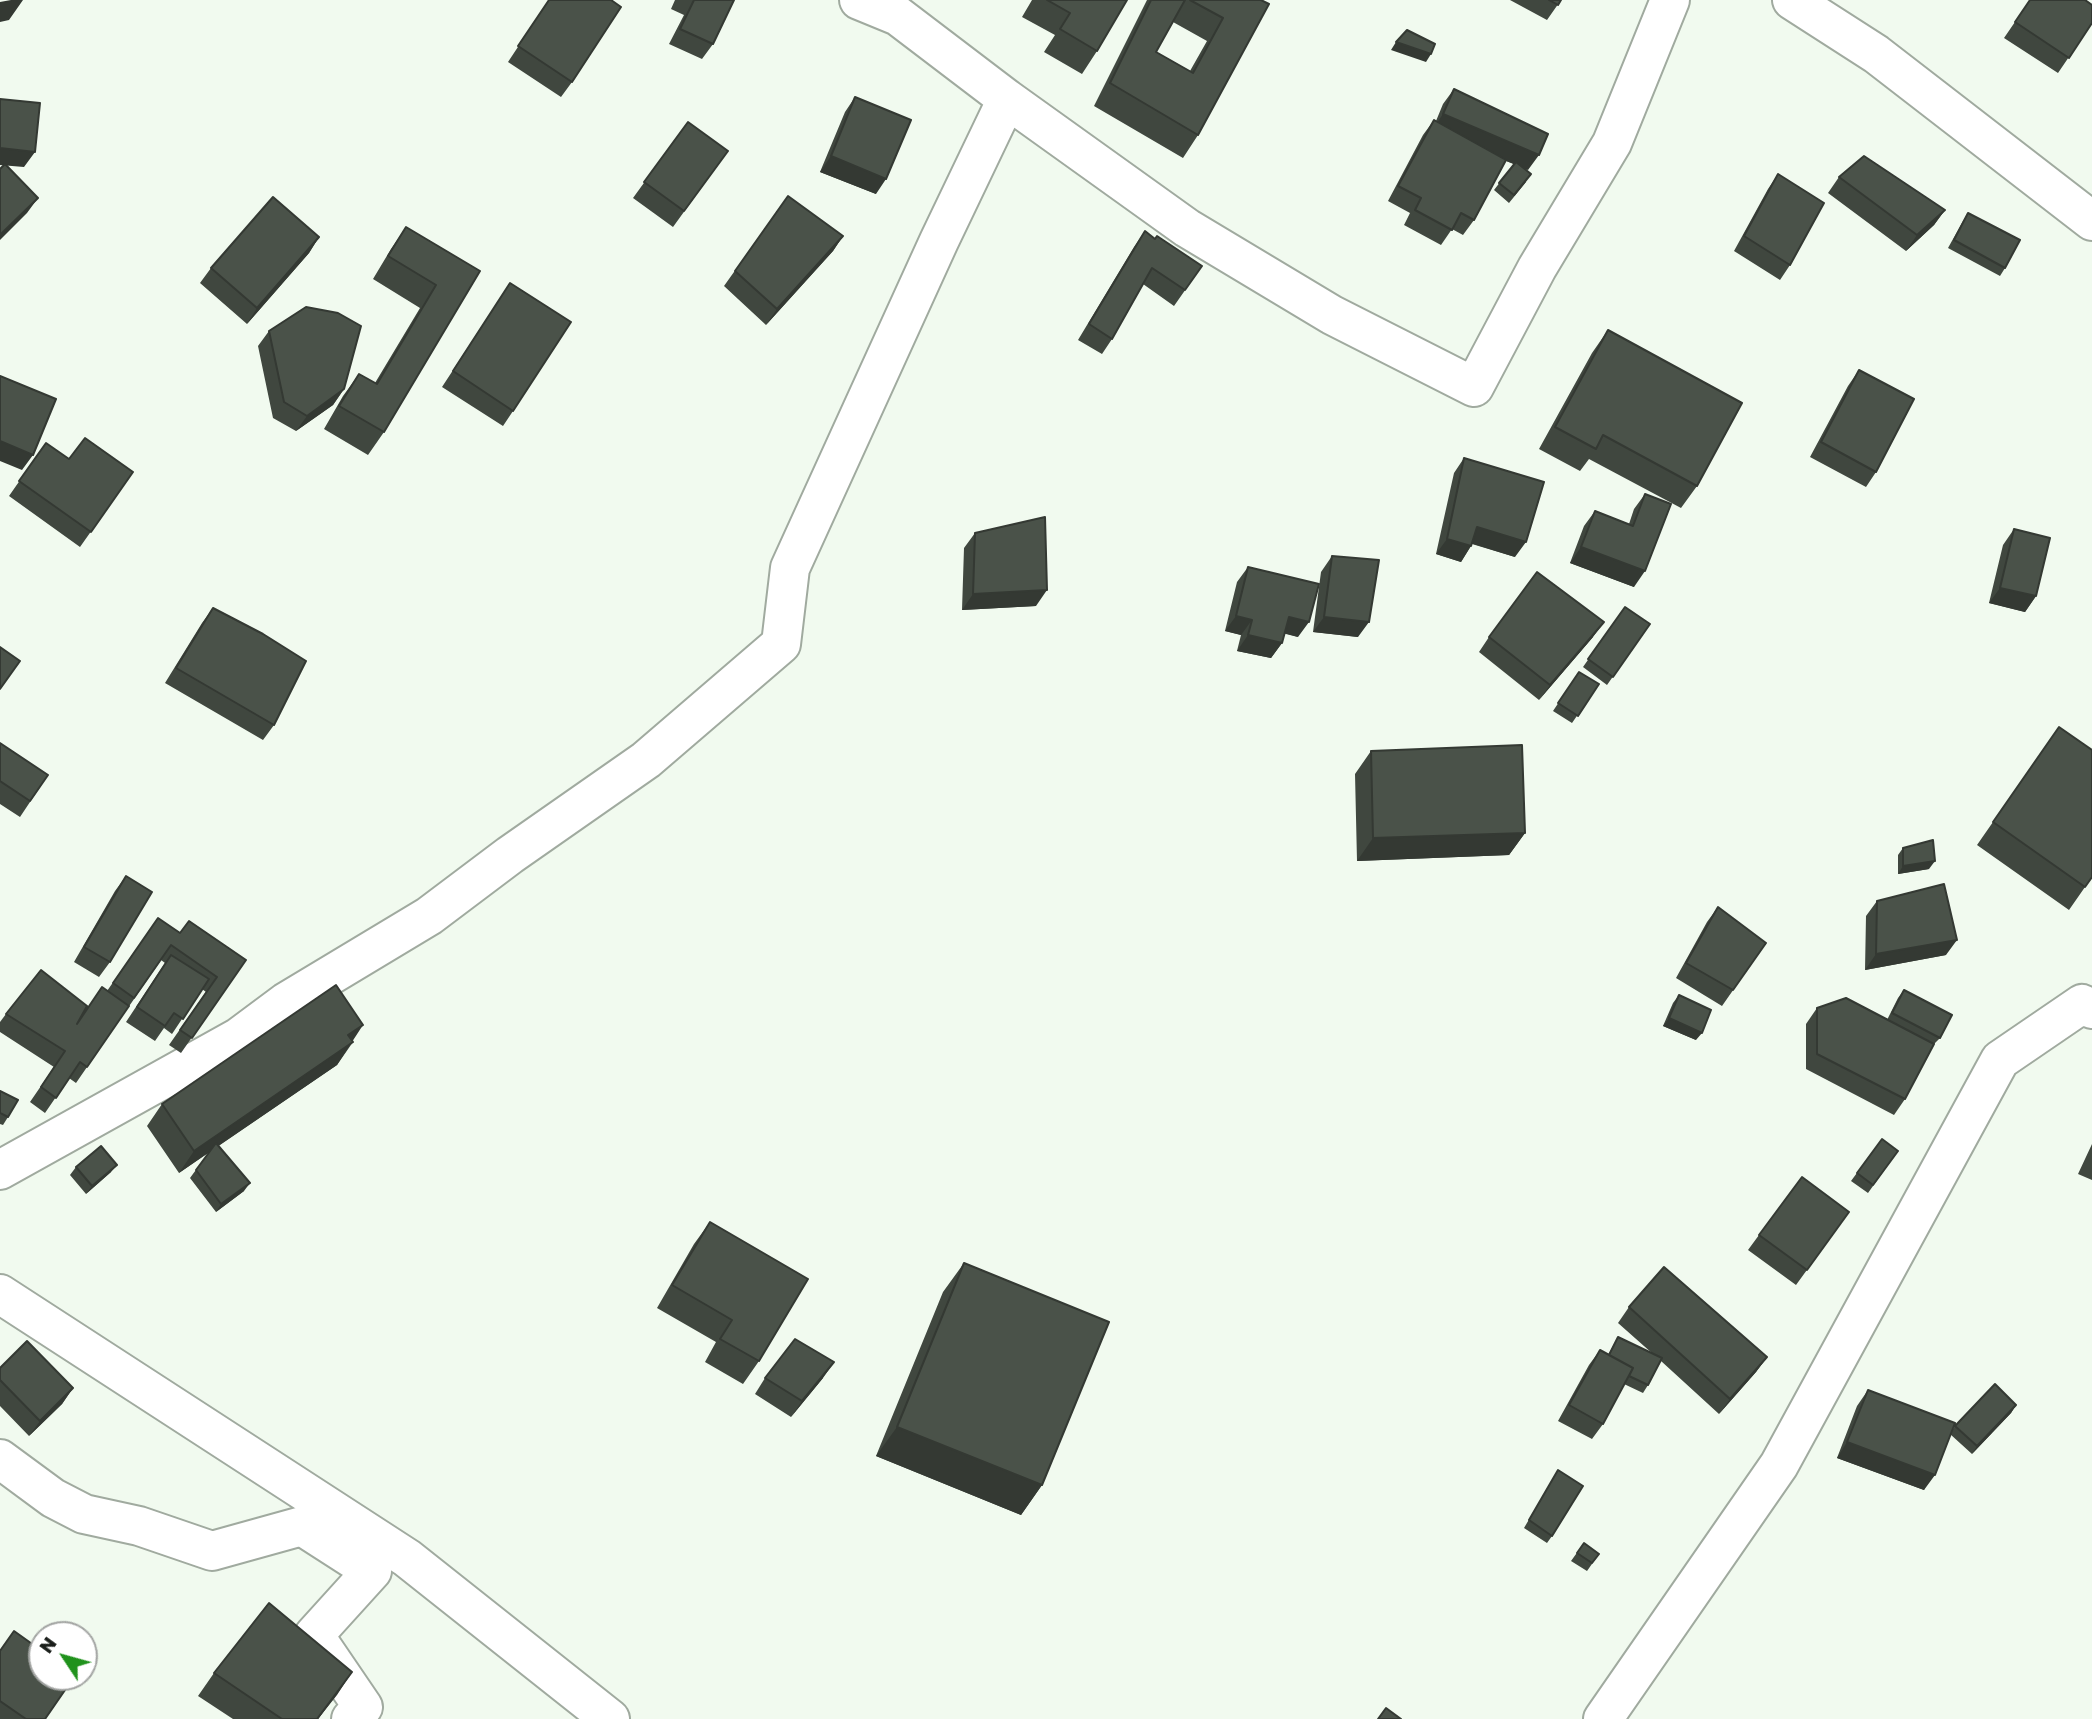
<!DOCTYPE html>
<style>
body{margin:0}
#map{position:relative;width:2092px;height:1719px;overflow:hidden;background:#f1faef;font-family:"Golos Text",sans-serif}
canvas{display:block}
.north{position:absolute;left:28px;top:1621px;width:70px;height:70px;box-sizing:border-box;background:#fff;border:2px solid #a3a5a3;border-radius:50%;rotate:306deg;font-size:19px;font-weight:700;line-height:28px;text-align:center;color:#1a1e1a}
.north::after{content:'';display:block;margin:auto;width:24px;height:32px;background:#20921c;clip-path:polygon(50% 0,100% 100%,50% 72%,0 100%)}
</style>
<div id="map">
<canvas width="2092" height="1719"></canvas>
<div class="north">N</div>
</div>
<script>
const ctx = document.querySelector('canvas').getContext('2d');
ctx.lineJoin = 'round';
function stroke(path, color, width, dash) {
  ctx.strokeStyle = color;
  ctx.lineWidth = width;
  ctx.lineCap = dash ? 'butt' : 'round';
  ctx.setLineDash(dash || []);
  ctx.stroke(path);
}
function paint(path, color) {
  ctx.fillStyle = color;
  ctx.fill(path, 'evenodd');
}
const minor = new Path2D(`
 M 859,0 L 898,16 L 1007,99
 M 1792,0 L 1876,54 L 2092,221
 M 0,1170 L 239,1037 L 286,1002 L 429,916 L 510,855 L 646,760 L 781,644 L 790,568 L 939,241 L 1007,99 L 1187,228 L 1332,315 L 1474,387 L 1537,268 L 1612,143 L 1670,0
 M 0,1459 L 53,1498 L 84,1514 L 139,1526 L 212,1551 L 302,1526 L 372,1571 L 314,1635 L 363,1707 L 351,1719
 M 1603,1719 L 1779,1465 L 2000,1060 L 2082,1004 L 2092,1009`);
const major = new Path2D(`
 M 0,1294 L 407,1558 L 610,1719`);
stroke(minor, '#a0aa9f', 42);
stroke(major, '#a0aa9f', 42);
stroke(minor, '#fff', 38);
stroke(major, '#fff', 38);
paint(new Path2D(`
 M 549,0 L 572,82 L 561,97 L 508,62 Z
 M 675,0 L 734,0 L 713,44 L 702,59 L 669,44 L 684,15 L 671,9 Z
 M 1032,0 L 1127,0 L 1097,51 L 1082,74 L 1044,52 L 1055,35 L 1022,17 Z
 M 1147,0 L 1261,0 L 1198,135 L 1183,158 L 1094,106 ZM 1173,22 L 1207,41 L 1190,71 L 1156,52 Z
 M 1510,0 L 1561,0 L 1547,20 Z
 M 2030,0 L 2092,23 L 2058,73 L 2004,38 Z
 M 1454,89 L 1528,170 L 1524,169 L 1526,182 L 1509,203 L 1494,190 L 1514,164 L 1506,161 L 1474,220 L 1463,235 L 1452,229 L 1441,245 L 1404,225 L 1410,213 L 1388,201 L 1423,135 L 1434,120 L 1436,121 L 1443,104 Z
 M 855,97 L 876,194 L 820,172 L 845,112 Z
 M 688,122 L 728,151 L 673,227 L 633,198 Z
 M 1778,174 L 1790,265 L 1780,280 L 1734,251 L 1768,189 Z
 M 1839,177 L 1945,210 L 1934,225 L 1906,251 L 1828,193 Z
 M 788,196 L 843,236 L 833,251 L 766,325 L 724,286 Z
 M 1968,213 L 2005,268 L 2000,276 L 1948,248 L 1963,221 Z
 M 406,227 L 480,271 L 384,432 L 368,455 L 324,429 L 343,396 L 359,374 L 375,383 L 420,308 L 373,279 L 391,249 Z
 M 1145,231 L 1155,239 L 1202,266 L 1174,306 L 1143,284 L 1112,339 L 1102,354 L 1078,340 L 1134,247 Z
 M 319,237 L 309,253 L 247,324 L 200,283 L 211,268 Z
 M 510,283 L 513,411 L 503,426 L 442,387 Z
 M 1608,330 L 1697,486 L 1681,508 L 1589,459 L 1580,471 L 1539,449 L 1592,353 Z
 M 269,331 L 344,389 L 333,405 L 296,431 L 273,418 L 258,346 Z
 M 1859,370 L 1876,472 L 1866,487 L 1810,457 L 1848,386 Z
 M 46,443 L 69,459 L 133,472 L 80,547 L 9,496 Z
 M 1464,458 L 1515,557 L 1472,544 L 1461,562 L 1436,554 L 1454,473 Z
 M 1645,494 L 1634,587 L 1570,563 L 1584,526 L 1595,511 L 1629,524 L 1634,509 Z
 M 2014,529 L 2036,596 L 2025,612 L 1989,603 L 2003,545 Z
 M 975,533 L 1036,606 L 962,610 L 964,548 Z
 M 1332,556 L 1358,637 L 1313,632 L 1321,572 Z
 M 1248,567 L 1298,637 L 1284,633 L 1282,643 L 1271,658 L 1237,651 L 1241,635 L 1225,631 L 1237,582 Z
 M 1625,607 L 1650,624 L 1607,685 L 1583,667 Z
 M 213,608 L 274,725 L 263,740 L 165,683 L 202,623 Z
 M 1489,637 L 1593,637 L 1539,700 L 1479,652 Z
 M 1579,672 L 1599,684 L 1572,723 L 1553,711 Z
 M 2059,727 L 2092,877 L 2069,910 L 1977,845 Z
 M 0,743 L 48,775 L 20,817 L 0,804 Z
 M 1371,751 L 1525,833 L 1509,855 L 1357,861 L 1355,774 Z
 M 1903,848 L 1929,869 L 1898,874 L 1898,855 Z
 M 126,876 L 110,962 L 99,977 L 74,962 L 115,891 Z
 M 1877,901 L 1946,955 L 1865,970 L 1866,916 Z
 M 1718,907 L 1766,943 L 1722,1006 L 1676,978 L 1707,922 Z
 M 158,918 L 180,933 L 246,960 L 181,1053 L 169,1045 L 206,992 L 202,989 L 172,1034 L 164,1028 L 155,1041 L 126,1022 L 165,963 L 161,960 L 76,1083 L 69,1078 L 45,1113 L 30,1102 L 54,1067 L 0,1032 L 0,1022 L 6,1014 L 78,1022 L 107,991 Z
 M 1904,990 L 1940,1038 L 1933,1045 L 1905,1099 L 1894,1115 L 1806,1069 L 1806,1024 L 1817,1008 L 1887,1020 L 1898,998 Z
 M 1679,995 L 1696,1040 L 1663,1026 L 1673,1003 Z
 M 352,1041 L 353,1042 L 337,1065 L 218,1146 L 244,1191 L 216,1212 L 190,1178 L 209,1152 L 179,1173 L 147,1126 L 162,1104 Z
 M 0,1091 L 8,1117 L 3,1125 L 0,1124 Z
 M 1882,1139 L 1898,1151 L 1868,1193 L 1851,1181 Z
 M 2092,1144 L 2092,1180 L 2078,1174 Z
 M 76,1167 L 111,1172 L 86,1194 L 70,1175 Z
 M 1849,1212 L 1796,1285 L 1748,1250 L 1759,1235 Z
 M 710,1222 L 759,1361 L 743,1384 L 705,1362 L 716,1342 L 657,1308 L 694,1244 Z
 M 964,1263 L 1042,1485 L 1021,1515 L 876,1456 L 943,1292 Z
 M 1629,1307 L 1767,1357 L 1756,1372 L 1719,1414 L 1661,1361 L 1648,1385 L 1643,1393 L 1624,1384 L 1603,1424 L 1592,1439 L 1558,1421 L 1589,1365 L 1600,1350 L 1608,1355 L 1618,1337 L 1653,1354 L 1618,1323 Z
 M 0,1368 L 73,1388 L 62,1404 L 29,1436 L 0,1406 Z
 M 765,1378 L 823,1378 L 791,1417 L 755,1394 Z
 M 1868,1390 L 1953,1429 L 1955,1426 L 2016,1405 L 2011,1413 L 1972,1454 L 1950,1434 L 1924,1490 L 1837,1458 L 1857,1406 Z
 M 1558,1470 L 1552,1536 L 1547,1543 L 1524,1528 Z
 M 1584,1543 L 1599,1554 L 1587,1571 L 1571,1561 Z
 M 0,1651 L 45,1719 L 0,1719 Z
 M 352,1672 L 318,1719 L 233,1719 L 198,1696 L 214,1673 Z`), '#40473f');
paint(new Path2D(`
 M 11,0 L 23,0 L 9,20 L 0,22 L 0,2 Z
 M 1396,42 L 1431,54 L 1426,62 L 1391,50 Z
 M 1443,114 L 1539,155 L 1528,170 L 1432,130 Z
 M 0,148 L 35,152 L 24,167 L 0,165 Z
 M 831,156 L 886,179 L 876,194 L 820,172 Z
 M 38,198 L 27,213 L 0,240 L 0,235 Z
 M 1945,210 L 1934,225 L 1906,251 L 1917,235 Z
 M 843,236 L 833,251 L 766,325 L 777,309 Z
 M 319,237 L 309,253 L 247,324 L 257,308 Z
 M 344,389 L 333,405 L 296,431 L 307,416 Z
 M 0,441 L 33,455 L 22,470 L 0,461 Z
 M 1477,527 L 1526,542 L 1515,557 L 1467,542 Z
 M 1447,539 L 1471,546 L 1461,562 L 1436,554 Z
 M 1581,547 L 1645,571 L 1634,587 L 1570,563 Z
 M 2000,588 L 2036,596 L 2025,612 L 1989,603 Z
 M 1047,590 L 1036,606 L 962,610 L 973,594 Z
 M 1236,616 L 1252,620 L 1241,635 L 1225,631 Z
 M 1289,617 L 1309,622 L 1298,637 L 1278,632 Z
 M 1324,617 L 1369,622 L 1358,637 L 1313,632 Z
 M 1604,622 L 1593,637 L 1539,700 L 1550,685 Z
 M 1248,635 L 1282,643 L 1271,658 L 1237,651 Z
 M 1525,833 L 1509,855 L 1357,861 L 1373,838 Z
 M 1935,861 L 1929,869 L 1898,874 L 1903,866 Z
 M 1957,940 L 1946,955 L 1865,970 L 1876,954 Z
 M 1669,1018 L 1702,1033 L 1696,1040 L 1663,1026 Z
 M 363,1025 L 337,1065 L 179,1173 L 194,1151 L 348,1035 Z
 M 117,1165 L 111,1172 L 86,1194 L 92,1186 Z
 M 250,1183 L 244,1191 L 216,1212 L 221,1204 Z
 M 1767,1357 L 1756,1372 L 1719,1414 L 1730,1399 Z
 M 834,1362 L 823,1378 L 791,1417 L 802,1401 Z
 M 73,1388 L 62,1404 L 29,1436 L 40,1421 Z
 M 2016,1405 L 2011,1413 L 1972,1454 L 1977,1446 Z
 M 897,1427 L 1042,1485 L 1021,1515 L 876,1456 Z
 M 1847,1442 L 1935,1475 L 1924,1490 L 1837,1458 Z
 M 352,1672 L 337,1695 L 318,1719 L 317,1719 Z`), '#343933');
const building = new Path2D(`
 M 549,0 L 611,0 L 621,7 L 572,82 L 518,46 Z
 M 694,0 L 734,0 L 713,44 L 680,29 Z
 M 1047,0 L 1127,0 L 1097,51 L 1060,29 L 1070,13 Z
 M 1151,0 L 1185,0 L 1156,52 L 1193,73 L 1223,18 L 1190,0 L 1261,0 L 1269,4 L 1198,135 L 1110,83 Z
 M 1549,0 L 1561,0 L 1558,5 Z
 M 2030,0 L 2085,0 L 2092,5 L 2092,23 L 2069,58 L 2015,22 Z
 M 1407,30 L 1435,44 L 1431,54 L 1396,42 Z
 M 1454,89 L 1548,134 L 1539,155 L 1443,114 Z
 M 855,97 L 911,120 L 886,179 L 831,156 Z
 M 0,99 L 40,103 L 35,152 L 0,148 Z
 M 1434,120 L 1506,160 L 1474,220 L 1461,213 L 1452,230 L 1415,210 L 1421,198 L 1398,186 Z
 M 688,122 L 728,151 L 684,211 L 644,182 Z
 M 1864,156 L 1945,210 L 1917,235 L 1839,177 Z
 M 1516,162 L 1531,174 L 1514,195 L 1499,183 Z
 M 5,164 L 38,198 L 0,235 L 0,169 Z
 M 1778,174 L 1824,203 L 1790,265 L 1744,236 Z
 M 788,196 L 843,236 L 777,309 L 735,271 Z
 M 273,197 L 319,237 L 257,308 L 211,268 Z
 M 1968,213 L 2020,240 L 2005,268 L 1954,240 Z
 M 406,227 L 480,271 L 384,432 L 339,406 L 359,374 L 377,384 L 436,285 L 388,256 Z
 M 1145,231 L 1155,239 L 1157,236 L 1202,266 L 1185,290 L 1152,268 L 1112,339 L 1089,324 Z
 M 510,283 L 571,322 L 513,411 L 453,371 Z
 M 306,307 L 338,313 L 361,326 L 344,389 L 307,416 L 284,402 L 269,331 Z
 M 1608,330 L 1742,403 L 1697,486 L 1603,435 L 1596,449 L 1555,427 Z
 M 1859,370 L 1914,399 L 1876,472 L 1821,442 Z
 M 0,376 L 56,399 L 33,455 L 0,441 Z
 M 85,438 L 133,472 L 91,532 L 19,481 L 46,443 L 69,459 Z
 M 1464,458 L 1544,482 L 1526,542 L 1477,527 L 1471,546 L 1447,539 Z
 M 1645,494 L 1671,504 L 1645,571 L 1581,547 L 1595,511 L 1633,526 Z
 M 1045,517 L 1047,590 L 973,594 L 975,533 Z
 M 2014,529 L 2050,538 L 2036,596 L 2000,588 Z
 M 1332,556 L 1379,560 L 1369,622 L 1324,617 Z
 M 1248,567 L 1319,584 L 1309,622 L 1289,617 L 1282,643 L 1248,635 L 1252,620 L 1236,616 Z
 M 1537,572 L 1604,622 L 1550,685 L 1489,637 Z
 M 1625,607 L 1650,624 L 1613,677 L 1588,659 Z
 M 213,608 L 263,634 L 306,661 L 274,725 L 176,668 Z
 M 0,647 L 20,661 L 0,689 Z
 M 1579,672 L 1599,684 L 1578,716 L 1558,703 Z
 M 2059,727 L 2092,750 L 2092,877 L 2085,887 L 1993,822 Z
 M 0,743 L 48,775 L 30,801 L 0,781 Z
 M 1522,745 L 1525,833 L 1373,838 L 1371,751 Z
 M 1933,840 L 1935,861 L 1903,866 L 1903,848 Z
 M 126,876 L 152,892 L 110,962 L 84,947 Z
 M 1944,884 L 1957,940 L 1876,954 L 1877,901 Z
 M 1718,907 L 1766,943 L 1733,990 L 1686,963 Z
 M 158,918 L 180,933 L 189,921 L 246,960 L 192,1038 L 180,1030 L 217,977 L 171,945 L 134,998 L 113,983 Z
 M 171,955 L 209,979 L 183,1019 L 174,1013 L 165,1026 L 137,1007 Z
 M 41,970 L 87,1006 L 77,1024 L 102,987 L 129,1006 L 87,1067 L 80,1062 L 56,1098 L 41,1087 L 65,1051 L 6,1014 Z
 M 336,985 L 363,1025 L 348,1035 L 353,1042 L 194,1151 L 162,1104 Z
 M 1904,990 L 1952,1015 L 1940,1038 L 1892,1013 Z
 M 1679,995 L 1711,1010 L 1702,1033 L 1669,1018 Z
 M 1846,998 L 1934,1044 L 1905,1099 L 1817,1054 L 1817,1008 Z
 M 0,1091 L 18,1100 L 8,1117 L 0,1113 Z
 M 1882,1139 L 1898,1151 L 1873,1185 L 1857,1173 Z
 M 216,1143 L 250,1183 L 221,1204 L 196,1170 Z
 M 101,1146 L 117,1165 L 92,1186 L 76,1167 Z
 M 1802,1177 L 1849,1212 L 1807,1270 L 1759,1235 Z
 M 710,1222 L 808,1279 L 759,1361 L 720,1339 L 732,1320 L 672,1285 Z
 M 964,1263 L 1109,1322 L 1042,1485 L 897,1427 Z
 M 1664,1267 L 1767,1357 L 1730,1399 L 1629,1307 Z
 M 1618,1337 L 1662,1358 L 1648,1385 L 1629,1376 L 1633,1368 L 1609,1355 Z
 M 795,1339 L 834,1362 L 802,1401 L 765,1378 Z
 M 27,1341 L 73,1388 L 40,1421 L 0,1380 L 0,1368 Z
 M 1600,1350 L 1633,1368 L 1603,1424 L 1569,1405 Z
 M 1995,1384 L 2016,1405 L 1977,1446 L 1955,1426 Z
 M 1868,1390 L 1955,1423 L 1935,1475 L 1847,1442 Z
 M 1558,1470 L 1583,1486 L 1552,1536 L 1529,1520 Z
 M 1584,1543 L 1599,1554 L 1592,1563 L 1577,1553 Z
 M 269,1603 L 352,1672 L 317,1719 L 282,1719 L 214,1673 Z
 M 14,1631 L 42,1651 L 42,1677 L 74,1677 L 45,1719 L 26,1719 L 0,1701 L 0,1651 Z
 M 1386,1708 L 1401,1719 L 1378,1719 Z`);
paint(building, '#4a5249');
stroke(building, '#343933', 2);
</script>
